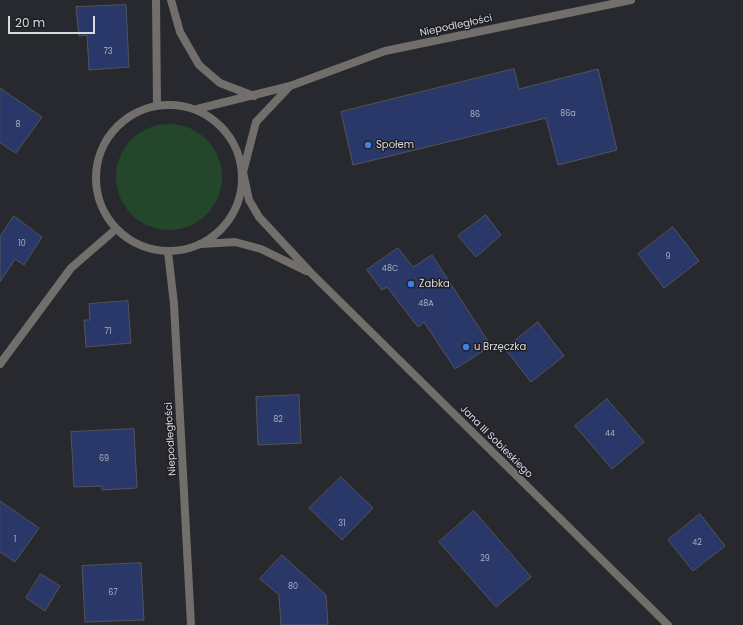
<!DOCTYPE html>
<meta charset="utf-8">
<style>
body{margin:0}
#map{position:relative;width:743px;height:625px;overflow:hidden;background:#27292f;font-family:Poppins,sans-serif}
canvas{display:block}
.scale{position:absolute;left:8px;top:16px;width:87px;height:18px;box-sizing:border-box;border:2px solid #d8d9dd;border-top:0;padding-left:5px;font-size:12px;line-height:14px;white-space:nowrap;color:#d8d9dd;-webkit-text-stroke:3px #1e1f25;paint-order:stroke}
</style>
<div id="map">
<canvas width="743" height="625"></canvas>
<div class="scale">20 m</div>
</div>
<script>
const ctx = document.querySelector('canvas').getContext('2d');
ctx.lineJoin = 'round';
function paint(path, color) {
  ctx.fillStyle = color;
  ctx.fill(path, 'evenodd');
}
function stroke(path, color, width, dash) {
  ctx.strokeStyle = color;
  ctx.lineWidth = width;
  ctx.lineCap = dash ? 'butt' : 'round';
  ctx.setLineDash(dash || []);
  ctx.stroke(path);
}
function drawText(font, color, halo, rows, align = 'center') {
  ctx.font = font + ' Poppins,sans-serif';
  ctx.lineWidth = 3;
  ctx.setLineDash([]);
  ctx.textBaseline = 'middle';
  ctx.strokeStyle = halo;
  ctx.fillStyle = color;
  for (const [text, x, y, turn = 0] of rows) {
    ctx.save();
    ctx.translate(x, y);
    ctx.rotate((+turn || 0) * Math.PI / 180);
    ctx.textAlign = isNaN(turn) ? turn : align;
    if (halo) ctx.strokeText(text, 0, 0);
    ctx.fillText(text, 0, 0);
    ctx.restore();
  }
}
paint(new Path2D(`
 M116 177a53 53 0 1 1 106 0a53 53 0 1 1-106 0Z`), '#24472c');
const building = new Path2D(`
 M 126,5 L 129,67 L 89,70 L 87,35 L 79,36 L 76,7 Z
 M 514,69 L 519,89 L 598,69 L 617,150 L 558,165 L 546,118 L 353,165 L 341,112 Z
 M 0,88 L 42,117 L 16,153 L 0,143 Z
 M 486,215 L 501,235 L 476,257 L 458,236 Z
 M 14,216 L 42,237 L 24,265 L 15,259 L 0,282 L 0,237 Z
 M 673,227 L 699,261 L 664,288 L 638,254 Z
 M 398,248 L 413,267 L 432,255 L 491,346 L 455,369 L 424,322 L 418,327 L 387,287 L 382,290 L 367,270 Z
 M 128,301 L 131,343 L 86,347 L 84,320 L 90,320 L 89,304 Z
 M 538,322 L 564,356 L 531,382 L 505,349 Z
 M 299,395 L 301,443 L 258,445 L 256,397 Z
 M 607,399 L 644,442 L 612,469 L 575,426 Z
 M 134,429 L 137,488 L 102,490 L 102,486 L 74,487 L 71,432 Z
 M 341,477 L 373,508 L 342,540 L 309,508 Z
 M 0,501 L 39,528 L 15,562 L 0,552 Z
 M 474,511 L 531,577 L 496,607 L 439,542 Z
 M 700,514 L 725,546 L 693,571 L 668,540 Z
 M 282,555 L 326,595 L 328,625 L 281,625 L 279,595 L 260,579 Z
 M 141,563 L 144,620 L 85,622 L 82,566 Z
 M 41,574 L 60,586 L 45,611 L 26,598 Z`);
paint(building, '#2a3869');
stroke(building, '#52545a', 1);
stroke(new Path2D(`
 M 171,0 L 180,32 L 199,65 L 220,83 L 254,96
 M 290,86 L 256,122 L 243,172 L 249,200 L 259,217 L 311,273 L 668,625
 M 197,109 L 290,86 L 385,51 L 631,0
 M 201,244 L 235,242 L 261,249 L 306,271
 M 0,364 L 71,268 L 116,229`), '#716e6c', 8);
stroke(new Path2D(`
 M 156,0 L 157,104
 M96 178a73 73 0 1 1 146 0a73 73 0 1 1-146 0Z
 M 168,252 L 174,304 L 191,625`), '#716e6c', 8);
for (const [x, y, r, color] of [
 [368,145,4,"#3f7fe0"],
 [411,284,4,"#3f7fe0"],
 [466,347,4,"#3f7fe0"]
]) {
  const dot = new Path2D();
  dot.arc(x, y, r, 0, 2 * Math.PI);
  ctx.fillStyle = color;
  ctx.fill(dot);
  stroke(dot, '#1e1f25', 1.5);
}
drawText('8px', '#acb1c0', null, [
 ["73",108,52],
 ["86a",568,114],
 ["86",475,115],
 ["8",18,125],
 ["10",22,244],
 ["9",668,257],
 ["48C",390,269],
 ["48A",426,304],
 ["71",108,332],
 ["82",278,420],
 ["44",610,434],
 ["69",104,459],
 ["31",342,524],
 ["1",15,540],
 ["42",697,543],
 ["29",485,559],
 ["80",293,587],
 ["67",113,593]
]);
drawText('10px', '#d8d9dd', '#1e1f25', [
 ["Niepodległości",456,26,-12],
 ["Niepodległości",171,439,-93],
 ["Jana III Sobieskiego",496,442,45]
]);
drawText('10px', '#d8d9dd', '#1e1f25', [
 ["Społem",376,145],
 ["Żabka",419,284],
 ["u Brzęczka",474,347]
], 'left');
</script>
